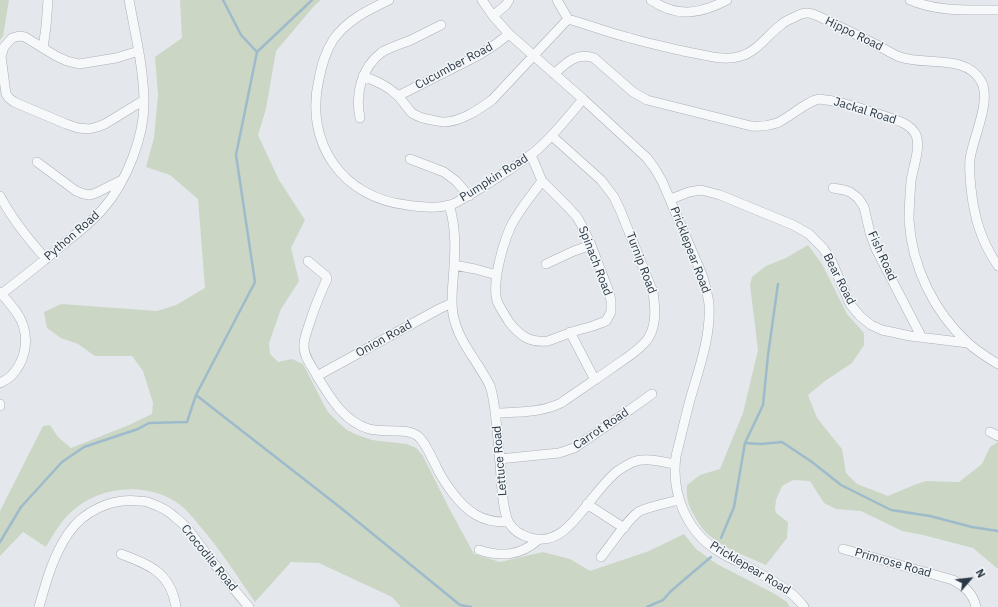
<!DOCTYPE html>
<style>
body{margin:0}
#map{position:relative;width:998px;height:607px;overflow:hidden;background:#e4e8ec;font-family:"IBM Plex Sans",sans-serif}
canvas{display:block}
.north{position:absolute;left:950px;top:559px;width:40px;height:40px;-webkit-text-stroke:3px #f3f6f9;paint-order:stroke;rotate:62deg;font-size:11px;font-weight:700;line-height:16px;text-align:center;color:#2b3845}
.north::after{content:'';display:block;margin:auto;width:14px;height:18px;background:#2b3845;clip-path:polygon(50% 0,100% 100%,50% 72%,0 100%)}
</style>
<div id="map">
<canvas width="998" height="607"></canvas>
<div class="north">N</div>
</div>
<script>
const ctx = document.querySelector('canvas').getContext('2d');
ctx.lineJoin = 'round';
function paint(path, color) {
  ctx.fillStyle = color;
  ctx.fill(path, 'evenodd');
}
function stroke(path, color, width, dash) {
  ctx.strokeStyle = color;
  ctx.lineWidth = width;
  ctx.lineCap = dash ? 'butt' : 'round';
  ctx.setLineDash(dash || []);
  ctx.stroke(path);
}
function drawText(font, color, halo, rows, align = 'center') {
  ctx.font = font + ' "IBM Plex Sans",sans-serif';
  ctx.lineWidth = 3;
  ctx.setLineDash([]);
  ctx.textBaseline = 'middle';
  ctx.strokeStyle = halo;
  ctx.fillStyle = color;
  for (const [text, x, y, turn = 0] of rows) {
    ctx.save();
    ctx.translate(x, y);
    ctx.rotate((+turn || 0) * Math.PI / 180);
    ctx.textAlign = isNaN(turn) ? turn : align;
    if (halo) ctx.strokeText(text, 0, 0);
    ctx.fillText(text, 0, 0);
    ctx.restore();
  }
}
paint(new Path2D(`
 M 0,0 L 9,0 L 3,36 L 0,40 Z
 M 180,0 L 321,0 L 315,5 L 276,51 L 266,109 L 258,135 L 279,180 L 305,220 L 291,248 L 299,281 L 281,309 L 269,343 L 270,354 L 278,362 L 292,359 L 303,364 L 324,405 L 328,412 L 340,424 L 347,430 L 355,434 L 372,440 L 407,444 L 416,448 L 423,456 L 449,508 L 474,554 L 500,562 L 543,552 L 570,559 L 590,571 L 649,551 L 684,534 L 696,549 L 717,564 L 775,594 L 787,602 L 790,607 L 401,607 L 392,597 L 319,563 L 291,562 L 255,602 C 237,576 220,549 199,525 C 195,520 190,514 185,509 C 153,480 99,484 69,514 C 59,524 53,535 46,547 L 23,532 L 0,556 L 0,511 L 43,426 L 50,425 L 58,437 L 71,448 L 129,425 L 152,414 L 153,403 L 143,371 L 132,356 L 95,356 L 78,344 L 61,338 L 47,328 L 44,312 L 61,304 L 157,311 L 176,305 L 205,288 L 198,199 L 170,175 L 146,167 L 154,138 L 158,95 L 155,57 L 182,38 Z
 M 808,245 L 822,264 L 847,314 L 864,333 L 864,345 L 852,363 L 825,381 L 808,395 L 817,418 L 842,449 L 846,473 L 857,484 L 888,496 L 914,485 L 926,481 L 959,482 L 982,464 L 990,447 L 998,442 L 998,569 L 973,548 L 923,535 L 902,531 L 861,511 L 836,509 L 824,503 L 810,481 L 793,480 L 782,486 L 776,500 L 775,510 L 777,514 L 788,522 L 787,538 L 766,565 C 744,555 718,547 702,528 C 699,524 696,519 694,515 C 688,506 686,496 687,485 L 700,475 L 720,469 L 743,413 L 758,350 L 750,285 L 752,277 L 766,266 L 786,258 Z`), '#cbd6c4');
stroke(new Path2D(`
 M 223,0 L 241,35 L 257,52
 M 196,395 L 341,508 L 460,605 L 471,607
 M 745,443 L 761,444 L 782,442 L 812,462 L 841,485 L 891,510 L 930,516 L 972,527 L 998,531
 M 721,538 L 734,507 L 745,443 L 763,405 L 768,355 L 778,284
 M 0,542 L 21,507 L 62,462 L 84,447 L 138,429 L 149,423 L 187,422 L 196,395 L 255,282 L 236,155 L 257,52 L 312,0
 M 647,607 L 663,600 L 670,592 L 685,579 L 711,557`), '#9ebbcc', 2.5);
const minor = new Path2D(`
 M 389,0 C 368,10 347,20 333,40 C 325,53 322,64 319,79 C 304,142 342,198 407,205 C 420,207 436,209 449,205 C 452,205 455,203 457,202 C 468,196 478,190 489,183 C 505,172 523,162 538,149 C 555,134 569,116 583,99
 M 482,0 L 493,16 L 509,34 L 583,99 L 647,158 L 655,169 L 662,181 L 703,277 C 705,286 708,295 709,304 C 711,337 699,368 690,400 C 685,418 681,437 676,456 C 671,493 686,531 718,551 C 724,555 732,559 739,562 C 748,567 757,572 766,577 C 780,585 794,593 804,607
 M 557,0 L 568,19 C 589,25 609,33 630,38 C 647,43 666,47 683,51 C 700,54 724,62 741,56 C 758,51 767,35 781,25 C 785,21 790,19 795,17 C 798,15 803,13 807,13 C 814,13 822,18 828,21 C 845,29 861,37 877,45 C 885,49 892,54 900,57 C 925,66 966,54 981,81 C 992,101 973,137 970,159 C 969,169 970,178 971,188 C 974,217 981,241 998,266
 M 651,0 C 677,18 700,14 727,0
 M 910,0 C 937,12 969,10 998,10
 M 493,16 L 506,5 L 509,0
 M 43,48 L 46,27 L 48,0
 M 139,51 L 116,58 L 79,64 L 67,61 L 56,56 L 25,37 L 19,36 L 12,38 L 4,47 L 1,56 L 6,94 L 9,98 L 14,102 L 66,124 L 78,128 L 89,129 L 97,127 L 105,124 L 144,100
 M 554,74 C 566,63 576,52 594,58 L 633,92 L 647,100 L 751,126 C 760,127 768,126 777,123 C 789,118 808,100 820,99 C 820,99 825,100 826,100 C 844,102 863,109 881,115 C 890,118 899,120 907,125 C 910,127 913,130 915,133 C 922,145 913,167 911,181 C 910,194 909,207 909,220 C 912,267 934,312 968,343 C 977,351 988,358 998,364
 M 363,76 C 376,81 388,86 398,96 C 403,101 407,108 412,113 C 418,117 425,119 432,120 C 436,121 441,122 445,122 C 462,121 478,110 492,100 L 568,19
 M 398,96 L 479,55 L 496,44 L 509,34
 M 360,118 C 355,94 361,68 382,52 C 391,47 401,44 411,40 C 421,35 431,30 441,25
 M 531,155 L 542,181 L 568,207 L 577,217 L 581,224 L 591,245 L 609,292 L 611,301 L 611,312 L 606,321 L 593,326 L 575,331 L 548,341 C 530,343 520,336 509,322 C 505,315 500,308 497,301 C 494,291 496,283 497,273 C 500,257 504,241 511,226 C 519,210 531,196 542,181
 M 410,159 L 444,172 L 456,181 L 469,196
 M 37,162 L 76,191 L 84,194 L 90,195 L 96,193 L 122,180
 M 833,188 L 844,190 L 850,192 L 858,198 L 864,207 L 870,233 L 876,249 L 922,338
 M 0,196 C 12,219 29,240 46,259
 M 671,199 L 689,192 L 701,190 L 720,195 L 793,225 L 809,234 L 823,248 L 832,262 L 850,304 L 860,316 L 871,325 L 882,330 L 910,336 L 968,343
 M 449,205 C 457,229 455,256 453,281 C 452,292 451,303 453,314 C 458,342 478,361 490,386 C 492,391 493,398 494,404 C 497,423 498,442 500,461 C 501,476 502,511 509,523 C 514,531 523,536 531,538 C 557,545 573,523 587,505 C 596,494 605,482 615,473 C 620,469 627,465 633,462 C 646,457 662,462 675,464
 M 308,261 L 326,276 L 327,279 C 320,294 314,309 309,325 C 307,331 304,338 304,345 C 303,356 312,366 317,376 C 330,397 343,421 369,429 C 383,433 408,427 419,437 C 427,445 431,457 436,466 C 440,475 446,484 452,492 C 467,512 482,523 508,522
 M 546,264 L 574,251 L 591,245
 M 454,265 L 475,269 L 497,275
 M 0,292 C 8,302 19,312 23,325 C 29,343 24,363 11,376 C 8,379 4,381 0,383
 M 0,295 C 22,278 45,260 66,242 C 79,232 91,222 102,210 C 127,182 145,135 144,99 C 143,65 135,33 129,0
 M 570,332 L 595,380
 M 317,376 L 439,309 L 452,303
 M 0,404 L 0,406
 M 496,413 C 518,412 540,413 561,403 C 578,391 595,380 612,368 C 623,360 642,349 649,337 C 657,323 655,306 653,292 L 621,212 L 614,197 L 601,180 L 552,136
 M 990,432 L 998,436
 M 499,459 L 559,453 L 574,448 L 621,416 L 652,394
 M 587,504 L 624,528
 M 843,549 L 953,580 C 964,586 973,593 976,607
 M 479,550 C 501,557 520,556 538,540
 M 121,554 C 150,565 171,573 176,607
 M 601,557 C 610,546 629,517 640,511 C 651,506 667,503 679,500
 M 39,607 C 46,582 53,556 68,534 C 83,511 112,498 138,501 C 142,501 147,501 150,503 C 159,506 169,511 176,518 C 186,525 193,536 200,545 C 216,566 232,588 249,607`);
stroke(minor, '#a9b0b7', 10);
stroke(minor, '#f7f8fa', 9);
drawText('12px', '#2b3845', '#f3f6f9', [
 ["Hippo Road",854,34,26],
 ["Cucumber Road",454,66,-28],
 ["Jackal Road",865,111,17],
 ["Pumpkin Road",494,178,-32],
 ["Python Road",72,236,-41],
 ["Pricklepear Road",690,250,69],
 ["Fish Road",882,256,66],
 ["Spinach Road",595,261,69],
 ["Turnip Road",641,263,69],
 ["Bear Road",839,279,63],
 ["Onion Road",384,339,-29],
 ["Carrot Road",601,429,-34],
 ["Lettuce Road",500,461,-95],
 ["Crocodile Road",209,558,51],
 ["Primrose Road",893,563,16],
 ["Pricklepear Road",750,568,31]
]);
</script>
